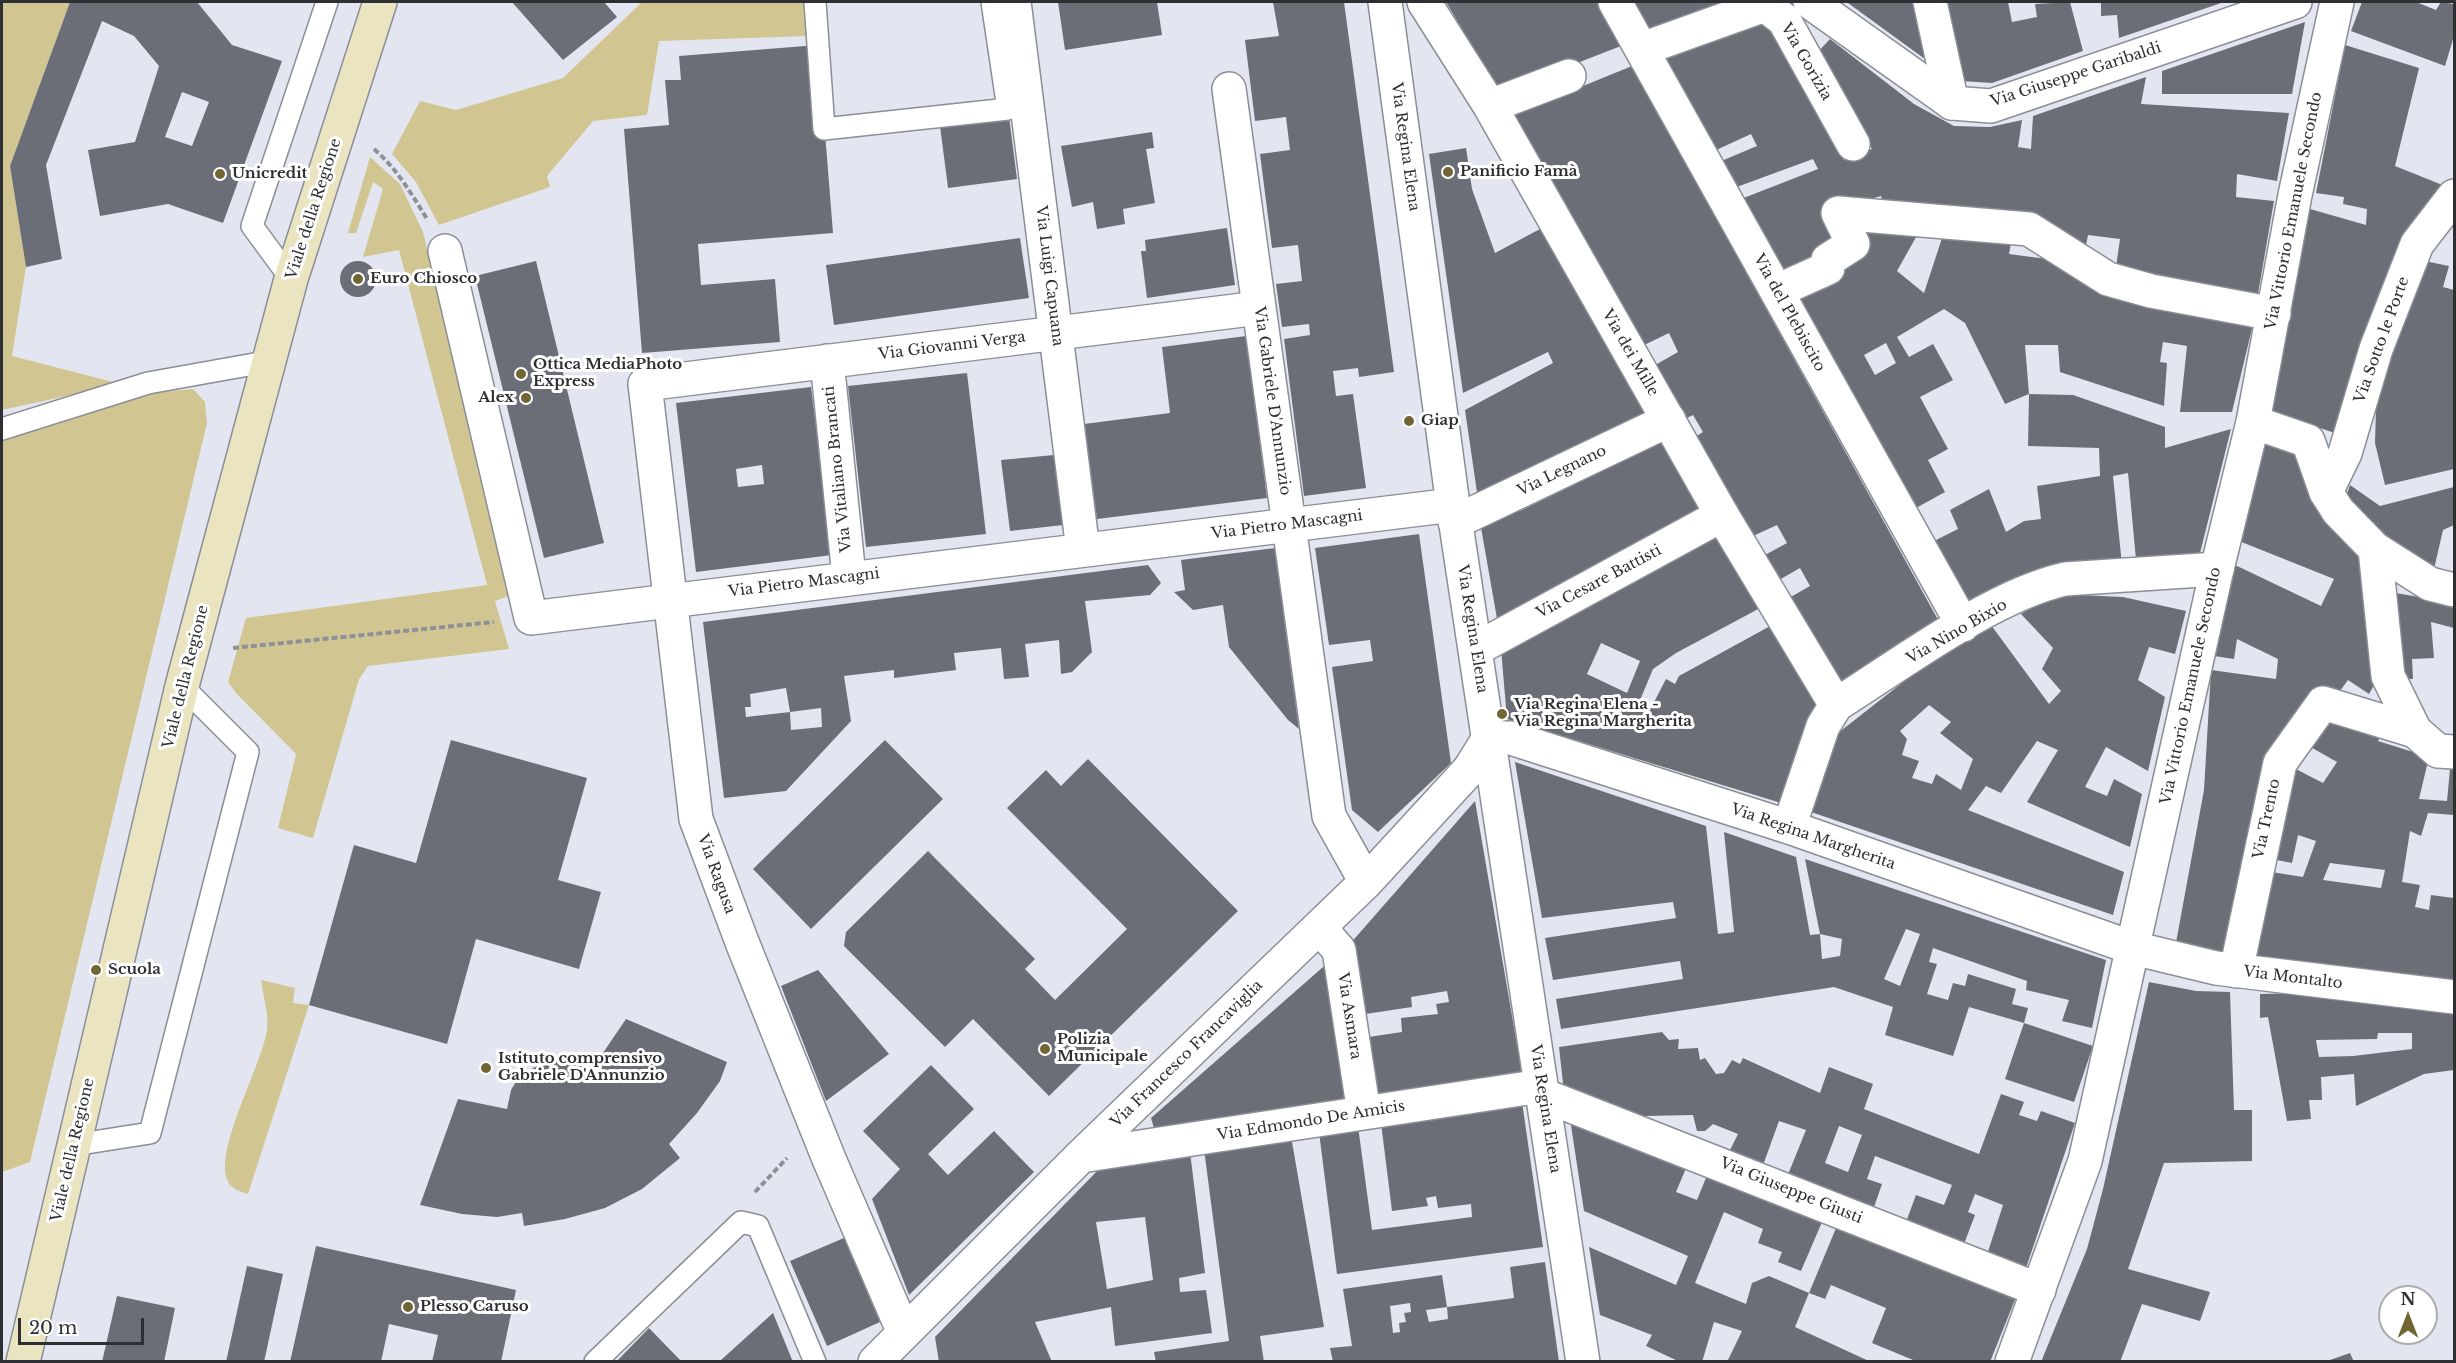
<!DOCTYPE html>
<meta charset="utf-8">
<style>
body{margin:0}
#map{position:relative;width:2456px;height:1363px;overflow:hidden;background:#e3e6f0;font-family:"Libre Baskerville",serif}
canvas{display:block}
.frame{position:absolute;inset:0;border:3px solid #2e2f33;pointer-events:none}
.north{position:absolute;left:2378px;top:1285px;width:60px;height:60px;box-sizing:border-box;background:#fff;border:2px solid #abacad;border-radius:50%;rotate:0deg;font-size:16px;font-weight:700;line-height:24px;text-align:center;color:#2e2f33}
.north::after{content:'';display:block;margin:auto;width:21px;height:27px;background:#716633;clip-path:polygon(50% 0,100% 100%,50% 72%,0 100%)}
.scale{position:absolute;left:18px;top:1318px;width:126px;height:27px;box-sizing:border-box;border:3px solid #2e2f33;border-top:0;padding-left:8px;font-size:18px;line-height:21px;white-space:nowrap;color:#2e2f33;-webkit-text-stroke:4px #fff;paint-order:stroke}
</style>
<div id="map">
<canvas width="2456" height="1363"></canvas>
<div class="frame"></div>
<div class="north">N</div>
<div class="scale">20 m</div>
</div>
<script>
const ctx = document.querySelector('canvas').getContext('2d');
ctx.lineJoin = 'round';
function paint(path, color) {
  ctx.fillStyle = color;
  ctx.fill(path, 'evenodd');
}
function stroke(path, color, width, dash) {
  ctx.strokeStyle = color;
  ctx.lineWidth = width;
  ctx.lineCap = dash ? 'butt' : 'round';
  ctx.setLineDash(dash || []);
  ctx.stroke(path);
}
function drawText(font, color, halo, rows, align = 'center') {
  ctx.font = font + ' "Libre Baskerville",serif';
  ctx.lineWidth = 6;
  ctx.setLineDash([]);
  ctx.textBaseline = 'middle';
  ctx.strokeStyle = halo;
  ctx.fillStyle = color;
  for (const [text, x, y, turn = 0] of rows) {
    ctx.save();
    ctx.translate(x, y);
    ctx.rotate((+turn || 0) * Math.PI / 180);
    ctx.textAlign = isNaN(turn) ? turn : align;
    if (halo) ctx.strokeText(text, 0, 0);
    ctx.fillText(text, 0, 0);
    ctx.restore();
  }
}
paint(new Path2D(`
 M 2,2 L 70,2 L 10,166 L 26,267 L 12,356 L 121,384 L 2,410 Z
 M 642,2 L 804,2 L 809,36 L 659,41 L 647,115 L 593,121 L 547,176 L 550,187 L 439,225 L 416,182 L 392,154 L 420,101 L 456,110 L 563,78 Z
 M 370,157 L 400,184 L 423,232 L 505,579 L 511,595 L 495,601 L 509,649 L 368,666 L 359,679 L 313,838 L 278,828 L 296,754 L 236,693 L 228,682 L 246,618 L 487,585 L 399,250 L 363,257 L 383,189 L 373,182 L 356,233 L 348,233 Z
 M 193,389 L 205,402 L 207,423 L 30,1162 L 2,1172 L 2,441 L 135,394 Z
 M 261,980 L 295,988 L 293,1003 L 309,1005 L 248,1194 C 239,1191 230,1189 227,1179 C 215,1148 262,1065 267,1030 C 269,1015 263,995 261,980 Z`), '#d1c691');
paint(new Path2D(`
 M 70,2 L 197,2 L 232,45 L 282,61 L 223,223 L 168,204 L 100,216 L 88,150 L 135,142 L 159,66 L 134,36 L 102,21 L 46,165 L 62,259 L 26,267 L 10,166 ZM 182,92 L 209,102 L 192,146 L 165,137 Z
 M 512,2 L 604,2 L 617,17 L 563,60 Z
 M 1058,2 L 1157,2 L 1162,35 L 1065,50 Z
 M 1273,2 L 1344,2 L 1394,372 L 1359,377 L 1358,368 L 1333,371 L 1336,396 L 1353,394 L 1366,488 L 1304,496 L 1284,339 L 1310,335 L 1309,324 L 1282,327 L 1276,284 L 1302,281 L 1298,245 L 1272,248 L 1260,154 L 1290,150 L 1286,117 L 1255,121 L 1245,40 L 1279,36 Z
 M 1446,2 L 1599,2 L 1621,46 L 1500,93 Z
 M 1629,2 L 1740,2 L 1648,36 Z
 M 1850,2 L 1919,2 L 1929,62 L 1848,3 Z
 M 1942,2 L 2008,2 L 2012,22 L 2037,17 L 2035,4 L 2070,2 L 2083,51 L 1992,83 L 1961,81 Z
 M 2101,2 L 2224,2 L 2119,38 L 2117,15 L 2101,16 Z
 M 2362,2 L 2416,2 L 2436,10 L 2441,2 L 2454,4 L 2454,36 L 2445,66 L 2351,31 Z
 M 1769,20 L 1844,160 L 1872,149 L 1815,55 L 1830,39 L 1914,104 L 1954,126 L 1990,127 L 2022,120 L 2018,147 L 2031,149 L 2033,116 L 2146,77 L 2141,104 L 2289,113 L 2277,181 L 2237,174 L 2236,197 L 2274,201 L 2256,305 L 2115,274 L 2120,239 L 2088,235 L 2085,250 L 1884,207 L 1881,196 L 1839,208 L 1843,240 L 1786,279 L 1741,199 L 1818,169 L 1813,159 L 1734,188 L 1719,162 L 1757,146 L 1751,134 L 1714,151 L 1660,57 Z
 M 2305,22 L 2292,94 L 2162,94 L 2162,71 Z
 M 818,45 L 833,233 L 698,244 L 701,285 L 775,279 L 780,342 L 642,353 L 624,129 L 669,125 L 665,80 L 681,80 L 679,56 Z
 M 2345,45 L 2419,68 L 2395,166 L 2450,188 L 2338,434 L 2271,412 L 2310,209 L 2366,225 L 2367,209 L 2343,204 L 2344,197 L 2316,193 Z
 M 1632,66 L 1942,627 L 1839,686 L 1789,598 L 1810,586 L 1800,568 L 1779,580 L 1765,555 L 1787,543 L 1777,525 L 1753,536 L 1689,441 L 1703,432 L 1693,415 L 1679,422 L 1650,368 L 1678,352 L 1669,333 L 1638,348 L 1512,115 Z
 M 1008,109 L 1017,179 L 948,188 L 939,118 Z
 M 1152,132 L 1154,148 L 1146,149 L 1155,203 L 1123,209 L 1125,224 L 1097,229 L 1093,202 L 1072,207 L 1061,146 Z
 M 1466,148 L 1472,189 L 1495,253 L 1540,229 L 1649,416 L 1479,506 L 1465,410 L 1553,363 L 1548,352 L 1463,393 L 1429,154 Z
 M 1850,219 L 1920,230 L 1897,271 L 1924,293 L 1944,232 L 2012,237 L 2009,254 L 2047,259 L 2255,316 L 2232,412 L 2180,412 L 2187,346 L 2163,342 L 2160,362 L 2167,363 L 2164,406 L 2060,372 L 2058,345 L 2025,345 L 2029,394 L 2005,404 L 1965,323 L 1944,309 L 1897,337 L 1909,357 L 1933,344 L 1953,380 L 1920,397 L 1948,449 L 1928,460 L 1945,492 L 1916,508 L 1793,292 ZM 1886,343 L 1896,363 L 1875,375 L 1864,355 Z
 M 1227,228 L 1235,285 L 1147,298 L 1141,251 L 1146,251 L 1145,240 Z
 M 1020,238 L 1029,298 L 834,325 L 826,265 Z
 M 2420,260 L 2449,266 L 2443,287 L 2454,290 L 2454,469 L 2385,485 L 2375,443 L 2376,408 L 2384,369 Z
 M340 279a18 18 0 1 1 36 0a18 18 0 1 1-36 0Z
 M 536,261 L 604,543 L 544,558 L 475,276 Z
 M 1246,336 L 1267,498 L 1097,519 L 1084,424 L 1170,413 L 1162,347 Z
 M 967,373 L 986,534 L 866,547 L 848,386 Z
 M 811,387 L 832,555 L 696,572 L 676,403 ZM 762,465 L 764,484 L 738,487 L 736,469 Z
 M 2029,394 L 2073,395 L 2165,427 L 2165,448 L 2231,429 L 2200,553 L 2136,560 L 2128,473 L 2113,476 L 2122,565 L 1972,608 L 1934,541 L 1958,529 L 1950,510 L 1989,489 L 2006,532 L 2024,521 L 2041,519 L 2037,486 L 2100,476 L 2099,448 L 2028,446 Z
 M 1663,432 L 1705,513 L 1499,630 L 1480,522 L 1517,501 L 1520,511 L 1641,452 L 1637,446 Z
 M 2266,441 L 2296,450 L 2361,548 L 2378,678 L 2369,694 L 2348,680 L 2334,699 L 2320,689 L 2232,957 L 2175,948 L 2204,790 L 2211,670 L 2276,679 L 2278,659 L 2237,639 L 2234,659 L 2214,656 L 2235,565 L 2321,606 L 2334,579 L 2239,541 Z
 M 1054,455 L 1063,525 L 1010,531 L 1001,460 Z
 M 2350,485 L 2380,506 L 2454,487 L 2454,525 L 2443,530 L 2434,569 L 2385,540 L 2343,505 Z
 M 1715,527 L 1762,607 L 1676,653 L 1653,669 L 1638,705 L 1651,708 L 1666,679 L 1675,684 L 1679,676 L 1772,625 L 1818,702 L 1781,803 L 1507,719 L 1501,649 ZM 1601,643 L 1640,661 L 1627,693 L 1587,674 Z
 M 1419,534 L 1451,763 L 1378,832 L 1352,810 L 1332,667 L 1373,661 L 1370,640 L 1329,645 L 1315,548 Z
 M 1275,548 L 1284,618 L 1299,729 L 1288,720 L 1229,647 L 1223,605 L 1193,610 L 1174,592 L 1185,590 L 1181,560 Z
 M 1148,565 L 1161,583 L 1150,595 L 1085,601 L 1092,652 L 1072,672 L 1061,674 L 1059,640 L 1025,644 L 1029,677 L 1004,679 L 1001,648 L 954,653 L 956,670 L 894,678 L 894,670 L 844,676 L 851,721 L 786,791 L 724,798 L 703,622 ZM 786,688 L 790,712 L 821,708 L 822,727 L 791,730 L 790,712 L 746,717 L 745,707 L 751,707 L 750,694 Z
 M 2390,592 L 2454,603 L 2454,628 L 2431,622 L 2434,658 L 2412,659 L 2413,679 L 2401,679 Z
 M 2055,594 L 2123,597 L 2186,611 L 2175,654 L 2149,647 L 2138,680 L 2165,697 L 2148,771 L 2106,747 L 2085,787 L 2107,796 L 2114,779 L 2142,794 L 2130,847 L 2027,802 L 2058,750 L 2037,741 L 2001,793 L 1986,786 L 1968,810 L 2124,872 L 2113,915 L 1811,812 L 1838,733 L 1916,672 L 1991,625 L 2049,704 L 2061,691 L 2042,669 L 2053,648 L 2021,614 ZM 1929,705 L 1951,722 L 1940,733 L 1973,759 L 1961,790 L 1936,774 L 1932,784 L 1912,778 L 1919,761 L 1902,755 L 1907,739 L 1900,731 Z
 M 2327,714 L 2383,732 L 2378,741 L 2429,757 L 2419,799 L 2447,801 L 2450,769 L 2454,769 L 2454,815 L 2428,813 L 2421,836 L 2410,831 L 2402,882 L 2420,885 L 2415,907 L 2429,910 L 2431,895 L 2454,898 L 2454,985 L 2249,959 L 2265,871 L 2303,877 L 2316,841 L 2298,835 L 2292,863 L 2267,858 L 2290,766 L 2323,783 L 2337,762 L 2307,745 ZM 2330,863 L 2385,870 L 2381,888 L 2323,880 Z
 M 451,740 L 587,778 L 558,880 L 601,892 L 579,969 L 476,939 L 447,1044 L 309,1005 L 354,845 L 416,863 Z
 M 885,740 L 943,799 L 811,929 L 753,869 Z
 M 1088,759 L 1238,911 L 1049,1096 L 973,1019 L 945,1047 L 844,946 L 846,932 L 928,851 L 1035,959 L 1025,969 L 1055,1000 L 1127,929 L 1007,808 L 1046,770 L 1061,786 Z
 M 1515,762 L 1706,826 L 1718,934 L 1734,932 L 1724,832 L 1796,857 L 1810,935 L 1820,934 L 1805,859 L 2106,960 L 2092,1028 L 2062,1021 L 2069,1000 L 2026,990 L 2027,981 L 1933,948 L 1929,962 L 1937,964 L 1927,994 L 1948,1000 L 1953,983 L 1965,986 L 1968,974 L 2016,989 L 2012,1004 L 2028,1008 L 2024,1023 L 1969,1007 L 1953,1056 L 1885,1035 L 1893,1007 L 1834,987 L 1561,1029 L 1556,999 L 1683,979 L 1680,961 L 1553,980 L 1545,938 L 1676,918 L 1673,902 L 1542,918 ZM 1906,929 L 1920,934 L 1900,986 L 1884,979 ZM 1820,934 L 1842,939 L 1840,956 L 1822,959 Z
 M 1475,801 L 1522,1074 L 1371,1099 L 1362,1038 L 1402,1032 L 1401,1018 L 1438,1014 L 1436,1004 L 1449,1002 L 1447,991 L 1411,997 L 1412,1007 L 1359,1015 L 1349,945 Z
 M 1331,960 L 1353,1105 L 1156,1135 L 1151,1118 Z
 M 818,970 L 889,1054 L 826,1101 L 781,986 Z
 M 2149,982 L 2196,991 L 2230,992 L 2234,1110 L 2252,1110 L 2252,1161 L 2164,1163 L 2128,1269 L 2210,1292 L 2200,1321 L 2142,1304 L 2120,1362 L 2041,1362 L 2087,1249 L 2103,1189 Z
 M 2310,993 L 2454,1010 L 2454,1070 L 2424,1074 L 2356,1106 L 2354,1074 L 2321,1077 L 2322,1100 L 2309,1100 L 2311,1119 L 2287,1121 L 2268,1017 L 2260,1018 L 2260,994 ZM 2378,1033 L 2412,1033 L 2412,1049 L 2353,1056 L 2319,1057 L 2316,1040 L 2377,1039 Z
 M 626,1019 L 727,1062 L 720,1081 L 697,1113 L 669,1144 L 680,1158 L 642,1189 L 605,1208 L 565,1219 L 524,1226 L 522,1213 L 497,1217 L 462,1214 L 420,1205 L 458,1099 L 507,1109 L 511,1090 L 520,1075 L 549,1060 L 565,1060 L 579,1064 L 590,1072 Z
 M 2024,1023 L 2093,1046 L 2074,1102 L 2005,1079 Z
 M 1662,1032 L 1669,1040 L 1679,1039 L 1678,1049 L 1698,1048 L 1700,1060 L 1705,1058 L 1716,1074 L 1724,1073 L 1732,1060 L 1740,1064 L 1743,1058 L 1820,1093 L 1829,1067 L 1873,1084 L 1864,1109 L 1979,1154 L 2001,1094 L 2024,1102 L 2019,1115 L 2037,1121 L 2041,1111 L 2075,1123 L 2026,1268 L 1987,1255 L 2003,1205 L 1975,1194 L 1968,1212 L 1975,1215 L 1964,1244 L 1906,1222 L 1916,1195 L 1944,1205 L 1952,1185 L 1875,1156 L 1867,1179 L 1882,1184 L 1873,1210 L 1787,1177 L 1806,1130 L 1779,1121 L 1762,1168 L 1728,1154 L 1738,1134 L 1713,1124 L 1705,1131 L 1697,1131 L 1693,1115 L 1646,1116 L 1646,1124 L 1564,1092 L 1559,1047 ZM 1839,1126 L 1862,1135 L 1848,1172 L 1825,1163 Z
 M 931,1065 L 974,1109 L 928,1154 L 948,1175 L 994,1131 L 1034,1172 L 909,1295 L 872,1199 L 900,1169 L 863,1131 Z
 M 1522,1102 L 1543,1247 L 1337,1274 L 1319,1132 L 1358,1126 L 1372,1230 L 1472,1217 L 1471,1204 L 1438,1208 L 1436,1196 L 1426,1198 L 1428,1206 L 1392,1211 L 1381,1123 Z
 M 1569,1112 L 1689,1161 L 1676,1192 L 1697,1200 L 1710,1168 L 1825,1215 L 1801,1271 L 1778,1262 L 1782,1252 L 1758,1243 L 1763,1229 L 1724,1212 L 1695,1283 L 1746,1304 L 1752,1283 L 1769,1276 L 1809,1293 L 1795,1327 L 1871,1362 L 1727,1362 L 1742,1331 L 1714,1322 L 1702,1362 L 1680,1362 L 1646,1346 L 1652,1335 L 1600,1315 L 1589,1247 L 1676,1285 L 1688,1256 L 1584,1211 Z
 M 1291,1136 L 1324,1327 L 1260,1336 L 1264,1362 L 1156,1362 L 1154,1352 L 1229,1341 L 1204,1149 Z
 M 1190,1152 L 1205,1273 L 1179,1278 L 1180,1292 L 1206,1290 L 1212,1333 L 1115,1346 L 1111,1307 L 1035,1322 L 1052,1362 L 939,1362 L 935,1337 L 1104,1164 ZM 1145,1217 L 1153,1280 L 1107,1289 L 1096,1222 Z
 M 1839,1221 L 2018,1292 L 1990,1362 L 1918,1362 L 1872,1343 L 1886,1308 L 1831,1285 L 1825,1299 L 1809,1293 Z
 M 844,1238 L 880,1322 L 827,1346 L 790,1261 Z
 M 316,1246 L 516,1290 L 501,1362 L 432,1362 L 438,1335 L 389,1324 L 381,1362 L 290,1362 Z
 M 1545,1262 L 1559,1362 L 1333,1362 L 1330,1348 L 1352,1346 L 1343,1289 L 1442,1275 L 1447,1307 L 1426,1310 L 1429,1322 L 1448,1319 L 1447,1307 L 1514,1298 L 1510,1267 ZM 1410,1303 L 1411,1312 L 1404,1313 L 1406,1322 L 1399,1323 L 1400,1332 L 1393,1333 L 1390,1306 Z
 M 247,1266 L 283,1274 L 264,1362 L 226,1362 Z
 M 117,1296 L 175,1308 L 164,1362 L 102,1362 Z
 M 773,1313 L 793,1362 L 722,1362 L 721,1360 Z
 M 649,1328 L 682,1362 L 616,1362 Z
 M 2350,1353 L 2354,1362 L 2327,1362 L 2327,1361 Z`), '#6c6e77');
const service = new Path2D(`
 M 815,2 L 824,129 L 1008,109 L 992,2
 M 291,279 L 252,226 L 327,2
 M 2,429 L 148,383 L 271,361
 M 74,1145 L 150,1133 L 248,752 L 182,686
 M 595,1362 L 741,1222 L 758,1226 L 815,1362`);
const pedestrian = new Path2D(`
 M 1777,291 L 1828,268 L 1828,260 L 1853,244 L 1838,213 L 2029,229 L 2108,279 L 2151,291 L 2274,314
 M 2326,492 L 2345,453 L 2376,349 L 2417,244 L 2454,196
 M 1455,522 L 1669,420
 M 1476,649 L 1722,515`);
const minor = new Path2D(`
 M 1014,2 L 1083,550
 M 1424,2 L 1490,106 L 1722,515 L 1836,705
 M 1615,2 L 1963,625
 M 1930,2 L 1952,103
 M 1642,49 L 1765,5 L 1784,20 L 1853,144
 M 1229,89 L 1329,816 L 1366,882
 M 1490,106 L 1569,76
 M 445,251 L 531,618 L 1453,505
 M 827,361 L 849,577
 M 2253,422 L 2308,441 L 2326,492 L 2338,511 L 2375,549 L 2388,676 L 2415,731 L 2438,751 L 2454,752
 M 2375,549 L 2430,584 L 2454,590
 M 1789,827 L 1823,726 L 1836,705 C 1901,664 1991,596 2065,579 L 2217,569
 M 1319,927 L 1339,950 L 1364,1113
 M 2236,971 L 2280,763 L 2323,703 L 2415,731
 M 1543,1095 L 2039,1290
 M 1081,1156 L 1541,1086
 M 904,1333 L 829,1159 L 742,942 L 696,819 L 645,384 L 1259,308
 M 875,1362 L 1081,1156 L 1366,882 L 1469,770 L 1489,738 L 1511,738 L 1789,827 L 2133,948 L 2216,968 L 2454,997`);
const tertiary = new Path2D(`
 M 1385,2 L 1453,505 L 1583,1362
 M 1810,2 L 1952,103 L 1991,106 L 2295,2
 M 2012,1362 L 2085,1161 L 2217,569 L 2253,422 L 2295,195 L 2337,2`);
const secondary = new Path2D(`
 M 23,1362 L 182,686 L 291,279 L 380,2`);
stroke(service, '#8b8e97', 24);
stroke(pedestrian, '#8b8e97', 36);
stroke(minor, '#8b8e97', 36);
stroke(tertiary, '#8b8e97', 36);
stroke(secondary, '#8b8e97', 36);
stroke(new Path2D(`
 M 374,149 C 397,169 411,193 427,219
 M 233,648 L 494,622
 M 755,1192 L 787,1158`), '#8e9097', 4, [6, 3]);
stroke(service, '#fff', 21);
stroke(pedestrian, '#fff', 33);
stroke(minor, '#fff', 33);
stroke(tertiary, '#fff', 33);
stroke(secondary, '#ebe4c0', 33);
for (const [x, y, r, color] of [
 [1448,172,6,"#716633"],
 [220,174,6,"#716633"],
 [358,279,6,"#716633"],
 [521,374,6,"#716633"],
 [526,398,6,"#716633"],
 [1409,421,6,"#716633"],
 [1502,714,6,"#716633"],
 [96,970,6,"#716633"],
 [1045,1049,6,"#716633"],
 [486,1068,6,"#716633"],
 [408,1307,6,"#716633"]
]) {
  const dot = new Path2D();
  dot.arc(x, y, r, 0, 2 * Math.PI);
  ctx.fillStyle = color;
  ctx.fill(dot);
  stroke(dot, '#fff', 2);
}
drawText('15px', '#2e2f33', '#fff', [
 ["Via Gorizia",1806,62,60],
 ["Via Giuseppe Garibaldi",2076,75,-18],
 ["Via Regina Elena",1405,147,82],
 ["Viale della Regione",314,209,-72],
 ["Via Vittorio Emanuele Secondo",2294,211,-79],
 ["Via Luigi Capuana",1049,276,83],
 ["Via del Plebiscito",1789,313,61],
 ["Via Sotto le Porte",2382,340,-70],
 ["Via Giovanni Verga",952,346,-7],
 ["Via dei Mille",1630,353,60],
 ["Via Gabriele D'Annunzio",1272,401,82],
 ["Via Vitaliano Brancati",838,469,-96],
 ["Via Legnano",1562,471,-26],
 ["Via Pietro Mascagni",1287,525,-7],
 ["Via Cesare Battisti",1599,582,-28],
 ["Via Pietro Mascagni",804,583,-7],
 ["Via Regina Elena",1472,629,81],
 ["Via Nino Bixio",1957,632,-30],
 ["Viale della Regione",186,677,-76],
 ["Via Vittorio Emanuele Secondo",2191,686,-78],
 ["Via Trento",2267,819,-78],
 ["Via Regina Margherita",1813,837,19],
 ["Via Ragusa",716,874,70],
 ["Via Montalto",2293,978,7],
 ["Via Asmara",1349,1016,81],
 ["Via Francesco Francaviglia",1187,1054,-44],
 ["Via Regina Elena",1545,1109,81],
 ["Via Edmondo De Amicis",1311,1121,-9],
 ["Viale della Regione",73,1150,-77],
 ["Via Giuseppe Giusti",1791,1191,22]
]);
drawText('bold 15px', '#2e2f33', '#fff', [
 ["Panificio Famà",1460,172],
 ["Unicredit",232,174],
 ["Euro Chiosco",370,279],
 ["Ottica MediaPhoto",533,365],
 ["Express",533,382],
 ["Alex",514,398,"right"],
 ["Giap",1421,421],
 ["Via Regina Elena -",1514,705],
 ["Via Regina Margherita",1514,722],
 ["Scuola",108,970],
 ["Polizia",1057,1040],
 ["Municipale",1057,1057],
 ["Istituto comprensivo",498,1059],
 ["Gabriele D'Annunzio",498,1076],
 ["Plesso Caruso",420,1307]
], 'left');
</script>
